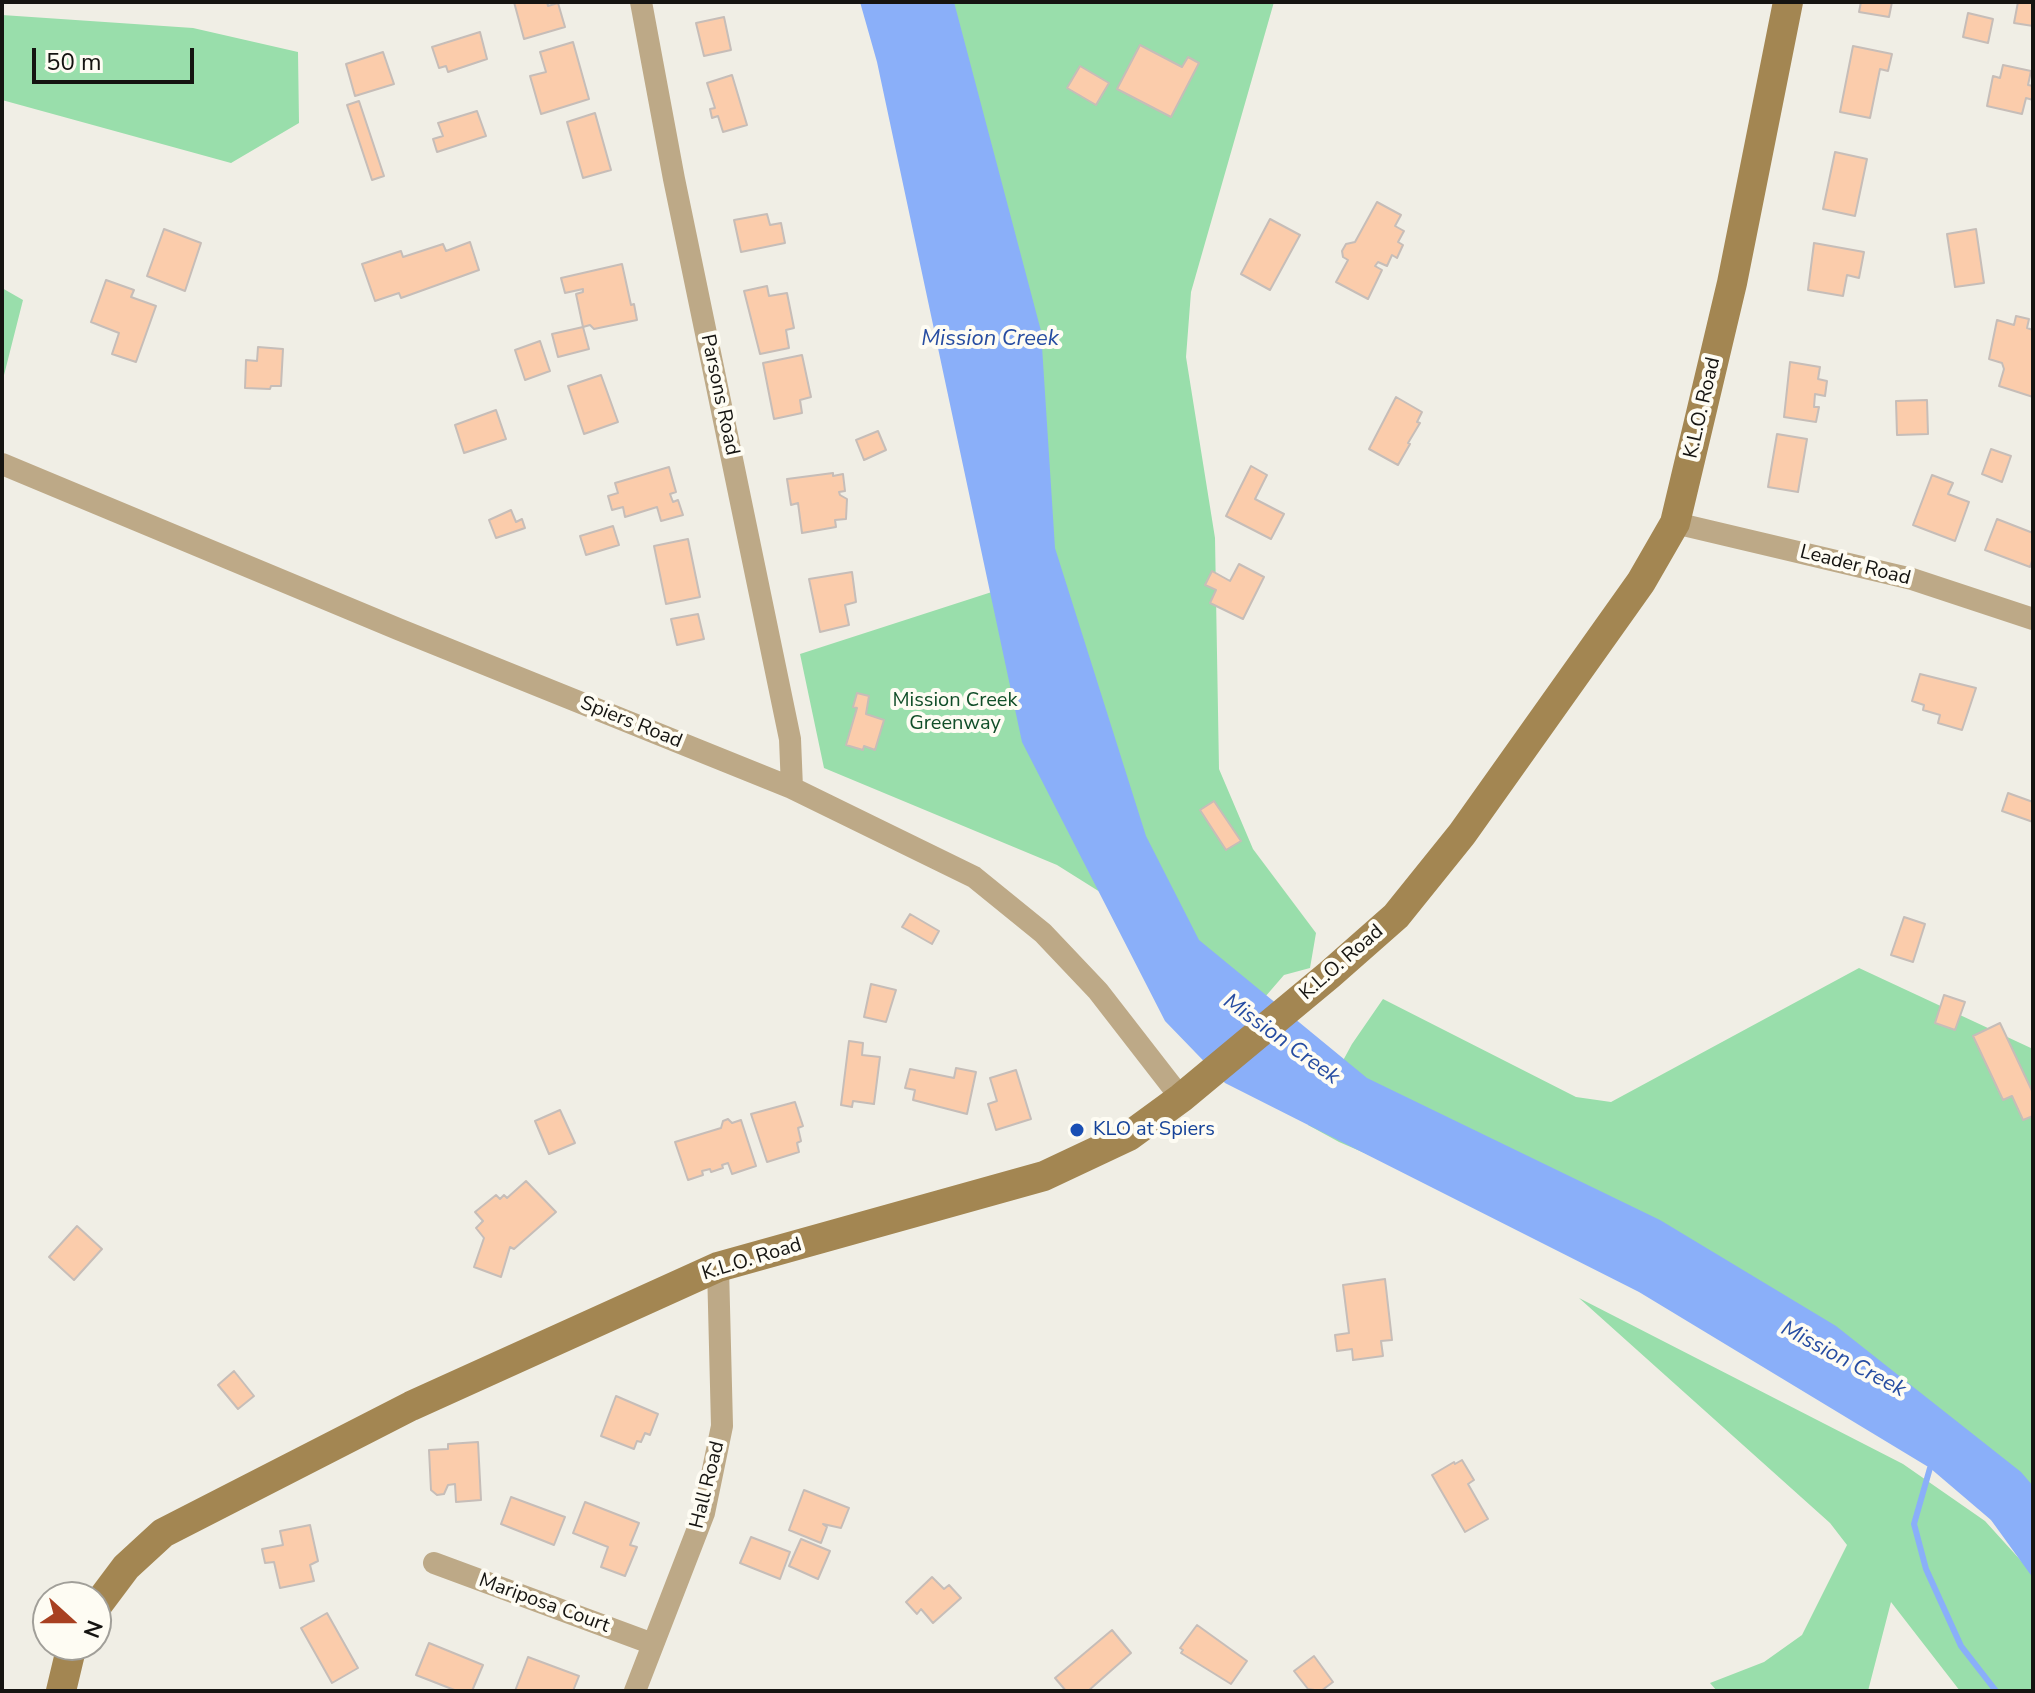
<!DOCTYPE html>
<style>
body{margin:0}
#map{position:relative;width:2035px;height:1693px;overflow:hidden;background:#f0eee5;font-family:"Nunito Sans",sans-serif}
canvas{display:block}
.frame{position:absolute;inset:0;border:4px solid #151411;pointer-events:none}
.north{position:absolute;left:32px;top:1581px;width:80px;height:80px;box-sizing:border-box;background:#fefcf3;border:2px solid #a19f99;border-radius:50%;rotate:111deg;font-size:22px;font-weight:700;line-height:32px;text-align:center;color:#151411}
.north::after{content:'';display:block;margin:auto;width:28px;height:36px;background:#a84021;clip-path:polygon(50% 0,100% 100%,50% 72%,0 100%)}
.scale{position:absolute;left:32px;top:48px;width:162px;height:36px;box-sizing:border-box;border:4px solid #151411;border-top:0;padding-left:10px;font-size:24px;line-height:28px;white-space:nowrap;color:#151411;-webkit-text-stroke:6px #fefcf3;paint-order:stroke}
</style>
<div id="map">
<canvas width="2035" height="1693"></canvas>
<div class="frame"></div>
<div class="north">N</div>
<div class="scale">50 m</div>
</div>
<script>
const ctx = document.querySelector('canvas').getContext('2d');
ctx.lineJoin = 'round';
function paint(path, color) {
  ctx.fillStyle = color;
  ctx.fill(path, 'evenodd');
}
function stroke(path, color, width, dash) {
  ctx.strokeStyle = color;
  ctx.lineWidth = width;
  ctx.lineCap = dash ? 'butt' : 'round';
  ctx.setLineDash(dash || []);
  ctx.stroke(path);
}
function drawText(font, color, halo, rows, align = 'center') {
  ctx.font = font + ' "Nunito Sans",sans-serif';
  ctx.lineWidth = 8;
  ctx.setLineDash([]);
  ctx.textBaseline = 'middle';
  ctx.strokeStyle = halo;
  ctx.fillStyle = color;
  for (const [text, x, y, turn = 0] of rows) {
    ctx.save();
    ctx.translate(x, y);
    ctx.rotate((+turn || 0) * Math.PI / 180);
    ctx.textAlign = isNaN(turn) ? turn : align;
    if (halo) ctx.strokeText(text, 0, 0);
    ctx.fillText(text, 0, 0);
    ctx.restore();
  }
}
paint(new Path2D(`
 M 881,2 L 1274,2 L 1191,292 L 1186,357 L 1215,538 L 1219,769 L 1253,849 L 1316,933 L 1310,968 L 1284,975 L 1233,1034 L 1100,892 L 1057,865 L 824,768 L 800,654 L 1032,579 Z
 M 2,15 L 193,28 L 298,52 L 299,123 L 231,163 L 2,100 Z
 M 2,288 L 23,300 L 2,383 Z
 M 1859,968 L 2033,1049 L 2033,1566 L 1925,1447 L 1499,1211 L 1339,1142 L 1308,1125 L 1352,1044 L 1383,999 L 1576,1097 L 1611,1102 Z
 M 1579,1298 L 1903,1464 L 1985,1521 L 2033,1574 L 2033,1691 L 1960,1691 L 1891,1602 L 1868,1691 L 1717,1691 L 1710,1683 L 1764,1662 L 1802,1635 L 1847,1545 L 1830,1523 Z`), '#99deab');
paint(new Path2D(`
 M 860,2 L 954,2 L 1041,331 L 1055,548 L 1146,836 L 1199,940 L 1367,1078 L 1660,1220 L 1836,1326 L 2021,1472 L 2033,1486 L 2033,1578 L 1991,1520 L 1930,1468 L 1639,1292 L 1225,1083 L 1165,1021 L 1022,742 L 877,62 Z`), '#8aaff9');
stroke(new Path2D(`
 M 1930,1468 L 1914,1524 L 1926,1569 L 1961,1646 L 1996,1691`), '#8aaff9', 6);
const building = new Path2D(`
 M 514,2 L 547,2 L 548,6 L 558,3 L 565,27 L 524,39 Z
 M 1861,2 L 1892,2 L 1889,17 L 1859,12 Z
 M 2018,2 L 2033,2 L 2033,26 L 2014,23 Z
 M 1968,13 L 1993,19 L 1988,43 L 1963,37 Z
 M 724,17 L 731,50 L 704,56 L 696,23 Z
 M 480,32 L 487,59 L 448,72 L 446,66 L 439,68 L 432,47 Z
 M 573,42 L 589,99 L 541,114 L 530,76 L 546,72 L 540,52 Z
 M 1140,45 L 1182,67 L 1188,57 L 1199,63 L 1171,117 L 1117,89 Z
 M 1853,46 L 1892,54 L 1888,71 L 1880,69 L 1870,118 L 1840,112 Z
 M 383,52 L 394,84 L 355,96 L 346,64 Z
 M 2003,65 L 2031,71 L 2028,85 L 2033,86 L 2033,100 L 2026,98 L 2022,114 L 1987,106 L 1993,76 L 2000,78 Z
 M 1080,66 L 1109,83 L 1096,105 L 1067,88 Z
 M 732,75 L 747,125 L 723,132 L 718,116 L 712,118 L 710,109 L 715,108 L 707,83 Z
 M 359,101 L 384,176 L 372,180 L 347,105 Z
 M 477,111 L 486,136 L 437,152 L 433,139 L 443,136 L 438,123 Z
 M 595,113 L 611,170 L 583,178 L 567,122 Z
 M 1835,152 L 1867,159 L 1855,216 L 1823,209 Z
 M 1377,202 L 1401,215 L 1395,226 L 1404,231 L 1398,242 L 1403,245 L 1397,258 L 1392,255 L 1387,266 L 1378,262 L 1375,266 L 1382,270 L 1368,299 L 1336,282 L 1348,260 L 1343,257 L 1342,251 L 1346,244 L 1355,242 Z
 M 767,214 L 770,225 L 781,223 L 785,243 L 741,252 L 734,220 Z
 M 1270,219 L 1300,235 L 1270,290 L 1241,274 Z
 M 164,229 L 201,243 L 185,291 L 147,276 Z
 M 1976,229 L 1984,283 L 1955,287 L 1947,234 Z
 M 470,242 L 479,270 L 401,298 L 399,293 L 375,301 L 362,264 L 401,251 L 403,257 L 443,244 L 446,251 Z
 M 1814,243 L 1864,252 L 1859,278 L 1847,275 L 1843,296 L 1808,290 Z
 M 622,264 L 631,305 L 634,304 L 637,320 L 594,329 L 590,325 L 583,327 L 576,294 L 583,292 L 583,289 L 565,293 L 561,278 Z
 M 106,280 L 134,290 L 131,297 L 156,306 L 136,362 L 112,354 L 119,333 L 91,322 Z
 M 767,286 L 769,296 L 787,293 L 794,328 L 786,330 L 789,348 L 760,354 L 744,291 Z
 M 2016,316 L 2029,319 L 2027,328 L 2033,330 L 2033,397 L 1999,386 L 2004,369 L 2002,363 L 1989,359 L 1997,320 L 2014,325 Z
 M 583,327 L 589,349 L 558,357 L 552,334 Z
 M 540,341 L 550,371 L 525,380 L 515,350 Z
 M 258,347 L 283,349 L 281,386 L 271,386 L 270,389 L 245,388 L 246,360 L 257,361 Z
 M 802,355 L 811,397 L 800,400 L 802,413 L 774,419 L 763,363 Z
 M 1790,362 L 1820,367 L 1818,379 L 1827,381 L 1825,396 L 1815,394 L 1814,407 L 1819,407 L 1816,422 L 1784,417 Z
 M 601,375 L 618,422 L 584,434 L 568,386 Z
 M 1396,397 L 1422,412 L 1417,422 L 1420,423 L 1408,443 L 1410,444 L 1398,465 L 1369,449 Z
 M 1927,400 L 1928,434 L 1897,435 L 1896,401 Z
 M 496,410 L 506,439 L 464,453 L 455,425 Z
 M 878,431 L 886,450 L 864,460 L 856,440 Z
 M 1777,434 L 1807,439 L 1798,492 L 1768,487 Z
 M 1991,449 L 2011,456 L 2002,482 L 1982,474 Z
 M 1251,466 L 1267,475 L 1255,499 L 1284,514 L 1271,539 L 1226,516 Z
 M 669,467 L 676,492 L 670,494 L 673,502 L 678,500 L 683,515 L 661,521 L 657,507 L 625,517 L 623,507 L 612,510 L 608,496 L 618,493 L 615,483 Z
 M 833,473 L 833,476 L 843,474 L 845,491 L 839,492 L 840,495 L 847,499 L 846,519 L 835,520 L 836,527 L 802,533 L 798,503 L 791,505 L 787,479 Z
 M 1932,475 L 1953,483 L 1948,494 L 1969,502 L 1955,541 L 1913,525 Z
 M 511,510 L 516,522 L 522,519 L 525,528 L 496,538 L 489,520 Z
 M 1997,519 L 2033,533 L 2033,558 L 2030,567 L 1985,550 Z
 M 613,526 L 619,545 L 586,555 L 580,536 Z
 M 688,539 L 700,597 L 666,604 L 654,546 Z
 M 1239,564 L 1264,577 L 1243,619 L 1210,603 L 1216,590 L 1205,585 L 1212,571 L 1230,581 Z
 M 852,572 L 856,602 L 845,605 L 849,625 L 820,632 L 809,579 Z
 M 698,614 L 704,639 L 677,645 L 671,619 Z
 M 1920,674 L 1976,688 L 1962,730 L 1938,723 L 1940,715 L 1923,710 L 1924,705 L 1912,701 Z
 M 857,693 L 869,696 L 866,714 L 884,720 L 875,750 L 864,746 L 863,750 L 846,745 L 857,708 L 853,707 Z
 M 2008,793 L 2033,802 L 2033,822 L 2002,811 Z
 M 1214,801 L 1241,841 L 1226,850 L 1200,810 Z
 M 910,914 L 939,931 L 932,944 L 902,927 Z
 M 1904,917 L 1925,924 L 1913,962 L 1891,955 Z
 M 871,984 L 896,990 L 886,1022 L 864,1017 Z
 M 1944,995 L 1965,1002 L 1955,1030 L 1935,1023 Z
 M 2000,1023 L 2033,1093 L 2033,1116 L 2023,1120 L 2012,1096 L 2003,1100 L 1973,1036 Z
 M 849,1041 L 863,1043 L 862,1055 L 880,1057 L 874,1104 L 853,1101 L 852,1107 L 841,1105 Z
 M 956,1068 L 976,1072 L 967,1114 L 913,1100 L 915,1090 L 905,1088 L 910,1069 L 954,1078 Z
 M 1016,1070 L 1031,1119 L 996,1130 L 988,1104 L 997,1101 L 990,1078 Z
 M 795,1102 L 803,1126 L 798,1128 L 801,1141 L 797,1143 L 799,1152 L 767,1162 L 751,1114 Z
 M 560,1110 L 575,1143 L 549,1154 L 535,1121 Z
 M 728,1119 L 732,1123 L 741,1120 L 756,1166 L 732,1174 L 728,1163 L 722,1165 L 723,1168 L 711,1172 L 710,1169 L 702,1171 L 703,1175 L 688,1180 L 675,1142 L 721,1128 L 723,1121 Z
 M 526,1181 L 556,1212 L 514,1249 L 510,1247 L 501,1277 L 474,1267 L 484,1238 L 476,1228 L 483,1221 L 475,1212 L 496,1195 L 500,1199 L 504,1195 L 507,1198 Z
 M 77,1226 L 102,1249 L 74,1280 L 49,1257 Z
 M 1385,1279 L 1392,1340 L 1381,1341 L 1383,1356 L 1353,1360 L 1352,1349 L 1337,1351 L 1335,1335 L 1349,1333 L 1343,1285 Z
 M 234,1371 L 254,1396 L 238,1409 L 218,1385 Z
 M 616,1396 L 658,1414 L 650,1435 L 645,1433 L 641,1442 L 637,1441 L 634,1449 L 601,1436 Z
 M 478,1442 L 481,1500 L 456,1502 L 455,1484 L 448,1485 L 444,1494 L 437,1495 L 431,1490 L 429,1450 L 448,1449 L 448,1444 Z
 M 1462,1460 L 1474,1480 L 1468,1484 L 1488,1519 L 1465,1532 L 1432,1475 L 1454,1462 L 1455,1464 Z
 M 804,1490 L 849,1508 L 841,1528 L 823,1524 L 827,1527 L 821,1543 L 789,1530 Z
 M 511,1497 L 565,1517 L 554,1545 L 501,1524 Z
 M 585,1502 L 639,1523 L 630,1545 L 637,1547 L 625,1576 L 601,1567 L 608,1547 L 573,1533 Z
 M 310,1525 L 318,1561 L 310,1565 L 314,1581 L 280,1588 L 274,1562 L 265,1563 L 262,1549 L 283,1545 L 280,1531 Z
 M 751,1537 L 790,1552 L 780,1579 L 740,1563 Z
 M 801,1539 L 830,1551 L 818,1579 L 789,1566 Z
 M 932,1577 L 944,1589 L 949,1585 L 961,1598 L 933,1623 L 921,1609 L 917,1614 L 906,1602 Z
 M 327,1613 L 358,1668 L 332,1683 L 301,1628 Z
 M 1197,1625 L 1247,1661 L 1231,1684 L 1181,1653 L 1183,1650 L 1180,1648 Z
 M 1112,1630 L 1131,1653 L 1088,1691 L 1066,1691 L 1055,1678 Z
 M 429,1643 L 483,1665 L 472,1691 L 457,1691 L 416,1675 Z
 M 1314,1656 L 1333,1682 L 1321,1691 L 1308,1689 L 1294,1671 Z
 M 528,1657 L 579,1676 L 573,1691 L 515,1691 Z`);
paint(building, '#fbccab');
stroke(building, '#c6bdb8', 2);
stroke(new Path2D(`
 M 641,2 L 674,179 L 790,739 L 792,788
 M 2,464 L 398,629 L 792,788 L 974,877 L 1043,933 L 1098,991 L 1181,1098
 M 1675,523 L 1912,579 L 2033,619
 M 434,1563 L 653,1644
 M 635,1691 L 704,1513 L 722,1426 L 718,1267`), '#bda987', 22);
stroke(new Path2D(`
 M 96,1607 L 126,1567 L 163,1533 L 411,1406 L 718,1267 L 1044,1176 L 1129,1136 L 1181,1098 L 1329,975 L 1396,916 L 1462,834 L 1641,582 L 1675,523 L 1732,283 L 1788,2
 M 61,1691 L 72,1645`), '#a38652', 30);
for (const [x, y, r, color] of [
 [1077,1130,8,"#1a4fb4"]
]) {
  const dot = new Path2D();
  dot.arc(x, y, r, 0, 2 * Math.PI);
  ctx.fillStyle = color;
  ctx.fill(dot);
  stroke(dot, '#fefcf3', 3);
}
drawText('20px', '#151411', '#fefcf3', [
 ["Parsons Road",719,395,78],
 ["K.L.O. Road",1703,408,-77],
 ["Leader Road",1855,566,14],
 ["Spiers Road",631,723,22],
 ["K.L.O. Road",1342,963,-41],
 ["K.L.O. Road",752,1260,-17],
 ["Hall Road",708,1485,-76],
 ["Mariposa Court",544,1604,20]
]);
drawText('20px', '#114e29', '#fefcf3', [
 ["Mission Creek",955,701],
 ["Greenway",955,724]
]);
drawText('20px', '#164399', '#fefcf3', [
 ["KLO at Spiers",1093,1130]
], 'left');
drawText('italic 22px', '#264ca1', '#fefcf3', [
 ["Mission Creek",990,340],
 ["Mission Creek",1281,1040,36],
 ["Mission Creek",1843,1360,28]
]);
</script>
